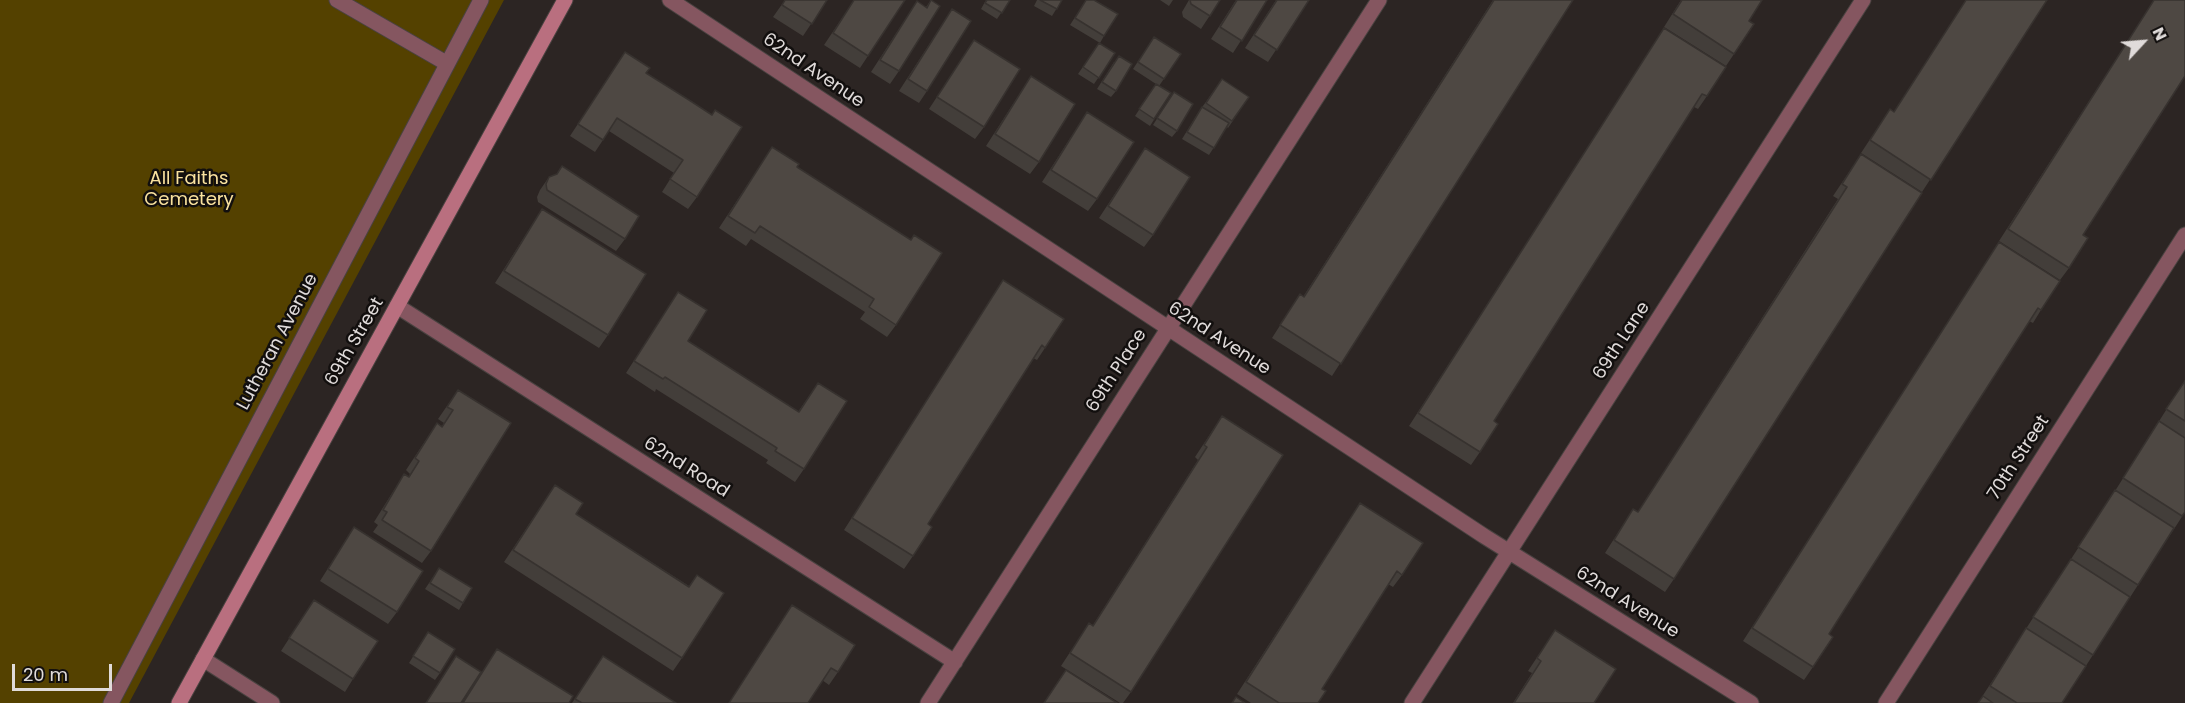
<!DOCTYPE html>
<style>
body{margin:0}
#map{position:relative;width:2185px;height:703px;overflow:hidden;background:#2c2523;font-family:Poppins,sans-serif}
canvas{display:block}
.north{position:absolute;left:2113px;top:12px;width:60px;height:60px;-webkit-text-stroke:4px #120f0e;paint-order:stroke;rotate:64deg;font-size:16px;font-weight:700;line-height:24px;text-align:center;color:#e0dbda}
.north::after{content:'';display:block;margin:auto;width:21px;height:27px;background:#e0dbda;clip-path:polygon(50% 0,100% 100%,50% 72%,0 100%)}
.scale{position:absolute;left:12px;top:664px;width:100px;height:27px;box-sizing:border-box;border:3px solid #e0dbda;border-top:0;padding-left:8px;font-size:18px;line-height:21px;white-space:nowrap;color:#e0dbda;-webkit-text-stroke:4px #120f0e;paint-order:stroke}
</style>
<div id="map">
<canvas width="2185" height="703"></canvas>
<div class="north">N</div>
<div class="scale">20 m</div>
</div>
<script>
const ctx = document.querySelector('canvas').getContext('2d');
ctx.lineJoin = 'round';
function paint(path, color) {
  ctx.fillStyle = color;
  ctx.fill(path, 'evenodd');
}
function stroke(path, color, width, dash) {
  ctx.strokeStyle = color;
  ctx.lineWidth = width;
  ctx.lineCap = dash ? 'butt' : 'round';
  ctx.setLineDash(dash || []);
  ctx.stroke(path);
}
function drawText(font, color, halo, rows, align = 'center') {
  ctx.font = font + ' Poppins,sans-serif';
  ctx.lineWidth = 5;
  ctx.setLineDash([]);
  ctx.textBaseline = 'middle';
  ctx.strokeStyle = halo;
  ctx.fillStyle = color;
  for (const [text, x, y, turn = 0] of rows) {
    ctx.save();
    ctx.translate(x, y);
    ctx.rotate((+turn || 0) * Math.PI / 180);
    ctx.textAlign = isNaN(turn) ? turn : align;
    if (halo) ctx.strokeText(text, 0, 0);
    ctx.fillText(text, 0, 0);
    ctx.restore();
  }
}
paint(new Path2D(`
 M 0,0 L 504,0 L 129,703 L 0,703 Z`), '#544100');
const service = new Path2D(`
 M 337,0 L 446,63
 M 111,703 L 481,0`);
const minor = new Path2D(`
 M 670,0 L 1484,536 L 1751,703
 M 397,306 L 955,662
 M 203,659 L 272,703
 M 928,703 L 1379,0
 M 1412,703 L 1863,0
 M 1886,703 L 2185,235`);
const secondary = new Path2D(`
 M 179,703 L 565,0`);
stroke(service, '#494240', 17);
stroke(minor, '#494240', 17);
stroke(secondary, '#494240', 17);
stroke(service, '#855660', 15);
stroke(minor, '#855660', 15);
stroke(secondary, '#b96f7f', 15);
paint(new Path2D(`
 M 785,0 L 827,0 L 803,36 L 773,17 Z
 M 854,0 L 905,0 L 860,68 L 824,45 Z
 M 931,0 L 899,71 L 890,84 L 871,72 L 917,1 L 926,7 Z
 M 986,0 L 1010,0 L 997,19 L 981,9 Z
 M 1037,0 L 1062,0 L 1052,16 L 1034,6 Z
 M 1086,0 L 1104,36 L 1100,43 L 1070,25 Z
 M 1160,0 L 1173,0 L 1169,6 Z
 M 1189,0 L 1220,0 L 1201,29 L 1183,17 L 1182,12 Z
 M 1236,0 L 1267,0 L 1233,53 L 1211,39 Z
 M 1276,0 L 1309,0 L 1268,62 L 1245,48 Z
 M 1493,0 L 1573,0 L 1332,376 L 1272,338 L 1300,294 L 1303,297 Z
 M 1681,0 L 1762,0 L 1749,21 L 1734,54 L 1726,66 L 1664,27 Z
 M 1966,0 L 2047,0 L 1922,192 L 1861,153 L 1890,109 L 1894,112 Z
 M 2154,0 L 2185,0 L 2069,268 L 2060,280 L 1999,241 Z
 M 952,9 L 927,91 L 919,103 L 899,91 Z
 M 1664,28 L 1707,96 L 1698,109 L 1694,107 L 1494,421 L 1480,452 L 1471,465 L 1409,426 Z
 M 1154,37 L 1181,54 L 1159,86 L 1171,93 L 1150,126 L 1135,116 L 1156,84 L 1133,69 Z
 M 974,40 L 984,127 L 975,139 L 929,109 Z
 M 1099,43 L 1115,53 L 1094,84 L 1078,74 Z
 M 625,52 L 646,73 L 689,100 L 697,197 L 688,209 L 662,192 L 674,173 L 609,131 L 595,152 L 570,136 Z
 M 1114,62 L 1116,91 L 1111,97 L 1097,89 Z
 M 1031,76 L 1039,162 L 1030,174 L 986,146 Z
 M 1222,79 L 1249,97 L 1228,128 L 1227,127 L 1209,155 L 1182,139 L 1198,113 Z
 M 1170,98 L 1177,131 L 1172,137 L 1153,125 Z
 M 1087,112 L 1097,199 L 1088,211 L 1042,182 Z
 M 772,147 L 797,167 L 896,325 L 887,337 L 860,319 L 865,312 L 751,239 L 746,246 L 719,228 Z
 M 1145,148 L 1153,235 L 1144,247 L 1099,218 Z
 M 1861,154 L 1674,579 L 1665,592 L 1605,553 L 1633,509 L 1638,512 L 1838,199 L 1833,196 Z
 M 549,177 L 625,239 L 616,251 L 538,202 L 537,197 L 540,190 Z
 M 542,209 L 608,335 L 599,348 L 495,283 Z
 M 1999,242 L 2041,310 L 2033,323 L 2029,321 L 1829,634 L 1813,667 L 1804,680 L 1743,641 Z
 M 1003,280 L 1045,348 L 1037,360 L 1033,358 L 928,524 L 913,556 L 904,569 L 844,530 Z
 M 678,292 L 688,341 L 798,412 L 818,383 L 804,469 L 795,482 L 766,463 L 768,460 L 656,389 L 655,392 L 626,373 Z
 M 2185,380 L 2185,512 L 2138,585 L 2062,703 L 1978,703 L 2115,491 Z
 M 458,390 L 431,551 L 422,563 L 373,532 L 378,525 L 374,522 L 404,474 L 408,477 L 410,474 L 406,470 L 437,423 L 442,426 L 444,423 L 438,419 Z
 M 1222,416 L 1131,692 L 1123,703 L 1120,703 L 1061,666 L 1089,623 L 1093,625 L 1198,460 L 1195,457 Z
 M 555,485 L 576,514 L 689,586 L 697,575 L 682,658 L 673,671 L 504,562 Z
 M 1360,503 L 1402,575 L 1393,587 L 1388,584 L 1322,689 L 1318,703 L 1251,703 L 1237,694 Z
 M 354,527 L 397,612 L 388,624 L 320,581 Z
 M 439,568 L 463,603 L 459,610 L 425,589 Z
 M 314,600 L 353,679 L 345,692 L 281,651 Z
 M 792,605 L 838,672 L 829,685 L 822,680 L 808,703 L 729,703 Z
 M 1555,630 L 1594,703 L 1513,703 L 1532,673 L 1528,671 Z
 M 424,639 L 440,673 L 435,680 L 409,663 Z
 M 497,649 L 569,703 L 462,703 Z
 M 603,656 L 676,703 L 572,703 Z`), '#433e3a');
const building = new Path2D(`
 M 785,0 L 827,0 L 812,24 L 782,5 Z
 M 854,0 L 905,0 L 868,56 L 833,33 Z
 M 931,0 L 940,6 L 899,71 L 880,60 L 917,1 L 927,8 Z
 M 987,0 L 1010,0 L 1002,13 L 985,3 Z
 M 1040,0 L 1062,0 L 1057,9 Z
 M 1086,0 L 1094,0 L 1118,14 L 1104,36 L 1075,18 Z
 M 1190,0 L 1220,0 L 1210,16 L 1191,4 Z
 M 1237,0 L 1267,0 L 1242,41 L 1220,27 Z
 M 1277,0 L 1309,0 L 1277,50 L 1254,35 Z
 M 1494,0 L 1573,0 L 1341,364 L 1280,325 L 1300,294 L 1304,297 Z
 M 1682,0 L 1762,0 L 1749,21 L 1754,24 L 1734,54 L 1673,14 Z
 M 1966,0 L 2047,0 L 1931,180 L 1870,140 L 1890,109 L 1894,112 Z
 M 2154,0 L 2185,0 L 2185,76 L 2083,235 L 2088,238 L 2069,268 L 2008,229 Z
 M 952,9 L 971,21 L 927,91 L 908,79 Z
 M 1664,28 L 1726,67 L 1707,96 L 1702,94 L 1494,421 L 1498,424 L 1480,452 L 1418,413 Z
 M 1154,37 L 1181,54 L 1164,79 L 1138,62 Z
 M 974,40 L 1020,69 L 984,127 L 937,97 Z
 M 1099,43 L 1115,53 L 1099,78 L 1083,67 Z
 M 625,52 L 650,68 L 646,73 L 689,100 L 712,115 L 715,110 L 742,127 L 697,197 L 670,179 L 683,160 L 617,118 L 603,140 L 578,124 Z
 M 1119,56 L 1132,64 L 1116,91 L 1102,82 Z
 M 1031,76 L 1075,104 L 1039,162 L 995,134 Z
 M 1222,79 L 1249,97 L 1232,121 L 1206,103 Z
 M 1156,84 L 1171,93 L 1154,119 L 1139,109 Z
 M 1174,92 L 1193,104 L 1177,131 L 1157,118 Z
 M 1202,107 L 1229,123 L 1214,148 L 1187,132 Z
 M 1087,112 L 1134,142 L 1097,199 L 1051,170 Z
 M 772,147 L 799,164 L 797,167 L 911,240 L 914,235 L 942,253 L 896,325 L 869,307 L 874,299 L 760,226 L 755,233 L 728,216 Z
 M 1145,148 L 1190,177 L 1153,235 L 1108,206 Z
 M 1861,154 L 1922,193 L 1674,579 L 1614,540 L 1633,509 L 1638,512 L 1810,245 L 1847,187 L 1842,184 Z
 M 562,166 L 639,216 L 625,239 L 547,190 L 546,184 L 549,177 L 557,174 Z
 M 542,209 L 646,274 L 608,335 L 504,271 Z
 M 1999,242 L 2060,281 L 2041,310 L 2038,308 L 1848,604 L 1829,634 L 1833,637 L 1813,667 L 1752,628 Z
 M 1003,280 L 1064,319 L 1045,348 L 1042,345 L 928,524 L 932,527 L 913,556 L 852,518 Z
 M 678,292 L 707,310 L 688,341 L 799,412 L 818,383 L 847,401 L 804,469 L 775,451 L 777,448 L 665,377 L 663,379 L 634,361 Z
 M 2185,381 L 2185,421 L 2166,409 Z
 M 458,390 L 511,423 L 431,551 L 382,520 L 387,512 L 383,510 L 404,474 L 409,477 L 419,461 L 415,458 L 437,423 L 442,427 L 453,410 L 447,407 Z
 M 1222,416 L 1283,455 L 1131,692 L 1070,653 L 1089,623 L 1093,626 L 1207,447 L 1204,445 Z
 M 2159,421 L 2185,438 L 2185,512 L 2182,516 L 2123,478 Z
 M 555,485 L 583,503 L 576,514 L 689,587 L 697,575 L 724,593 L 682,658 L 513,550 Z
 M 2115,490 L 2174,528 L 2138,585 L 2078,547 Z
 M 1360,503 L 1423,543 L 1402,575 L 1397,571 L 1322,689 L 1326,691 L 1318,703 L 1279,703 L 1246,682 Z
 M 354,527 L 423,571 L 397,612 L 328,569 Z
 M 2071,559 L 2130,597 L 2093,655 L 2033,617 Z
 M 439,568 L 472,588 L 463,603 L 430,583 Z
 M 314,600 L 378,641 L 353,679 L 289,638 Z
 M 792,605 L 855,645 L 838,672 L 831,668 L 808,703 L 729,703 Z
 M 2026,628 L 2086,666 L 2062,703 L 2017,703 L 1990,686 Z
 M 1555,630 L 1616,669 L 1594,703 L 1514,703 L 1541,661 L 1537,658 Z
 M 428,632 L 455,649 L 440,673 L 413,656 Z
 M 497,649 L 573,696 L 569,703 L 463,703 Z
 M 456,656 L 481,672 L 461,703 L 426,703 Z
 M 603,656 L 676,703 L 582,703 L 575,699 Z
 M 1066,670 L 1117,703 L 1044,703 Z
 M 1983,696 L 1993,703 L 1978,703 Z
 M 1236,697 L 1245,703 L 1232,703 Z`);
paint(building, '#4e4843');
stroke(building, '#37322f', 1.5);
drawText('18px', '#e0dbda', '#120f0e', [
 ["62nd Avenue",813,71,34],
 ["62nd Avenue",1219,339,33],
 ["69th Lane",1622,341,-57],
 ["Lutheran Avenue",278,342,-62],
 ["69th Street",355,342,-60],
 ["69th Place",1117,371,-57],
 ["70th Street",2019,458,-57],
 ["62nd Road",686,468,32],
 ["62nd Avenue",1627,603,32]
]);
drawText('18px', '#fae29e', '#120f0e', [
 ["All Faiths",189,179],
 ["Cemetery",189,200]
]);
</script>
